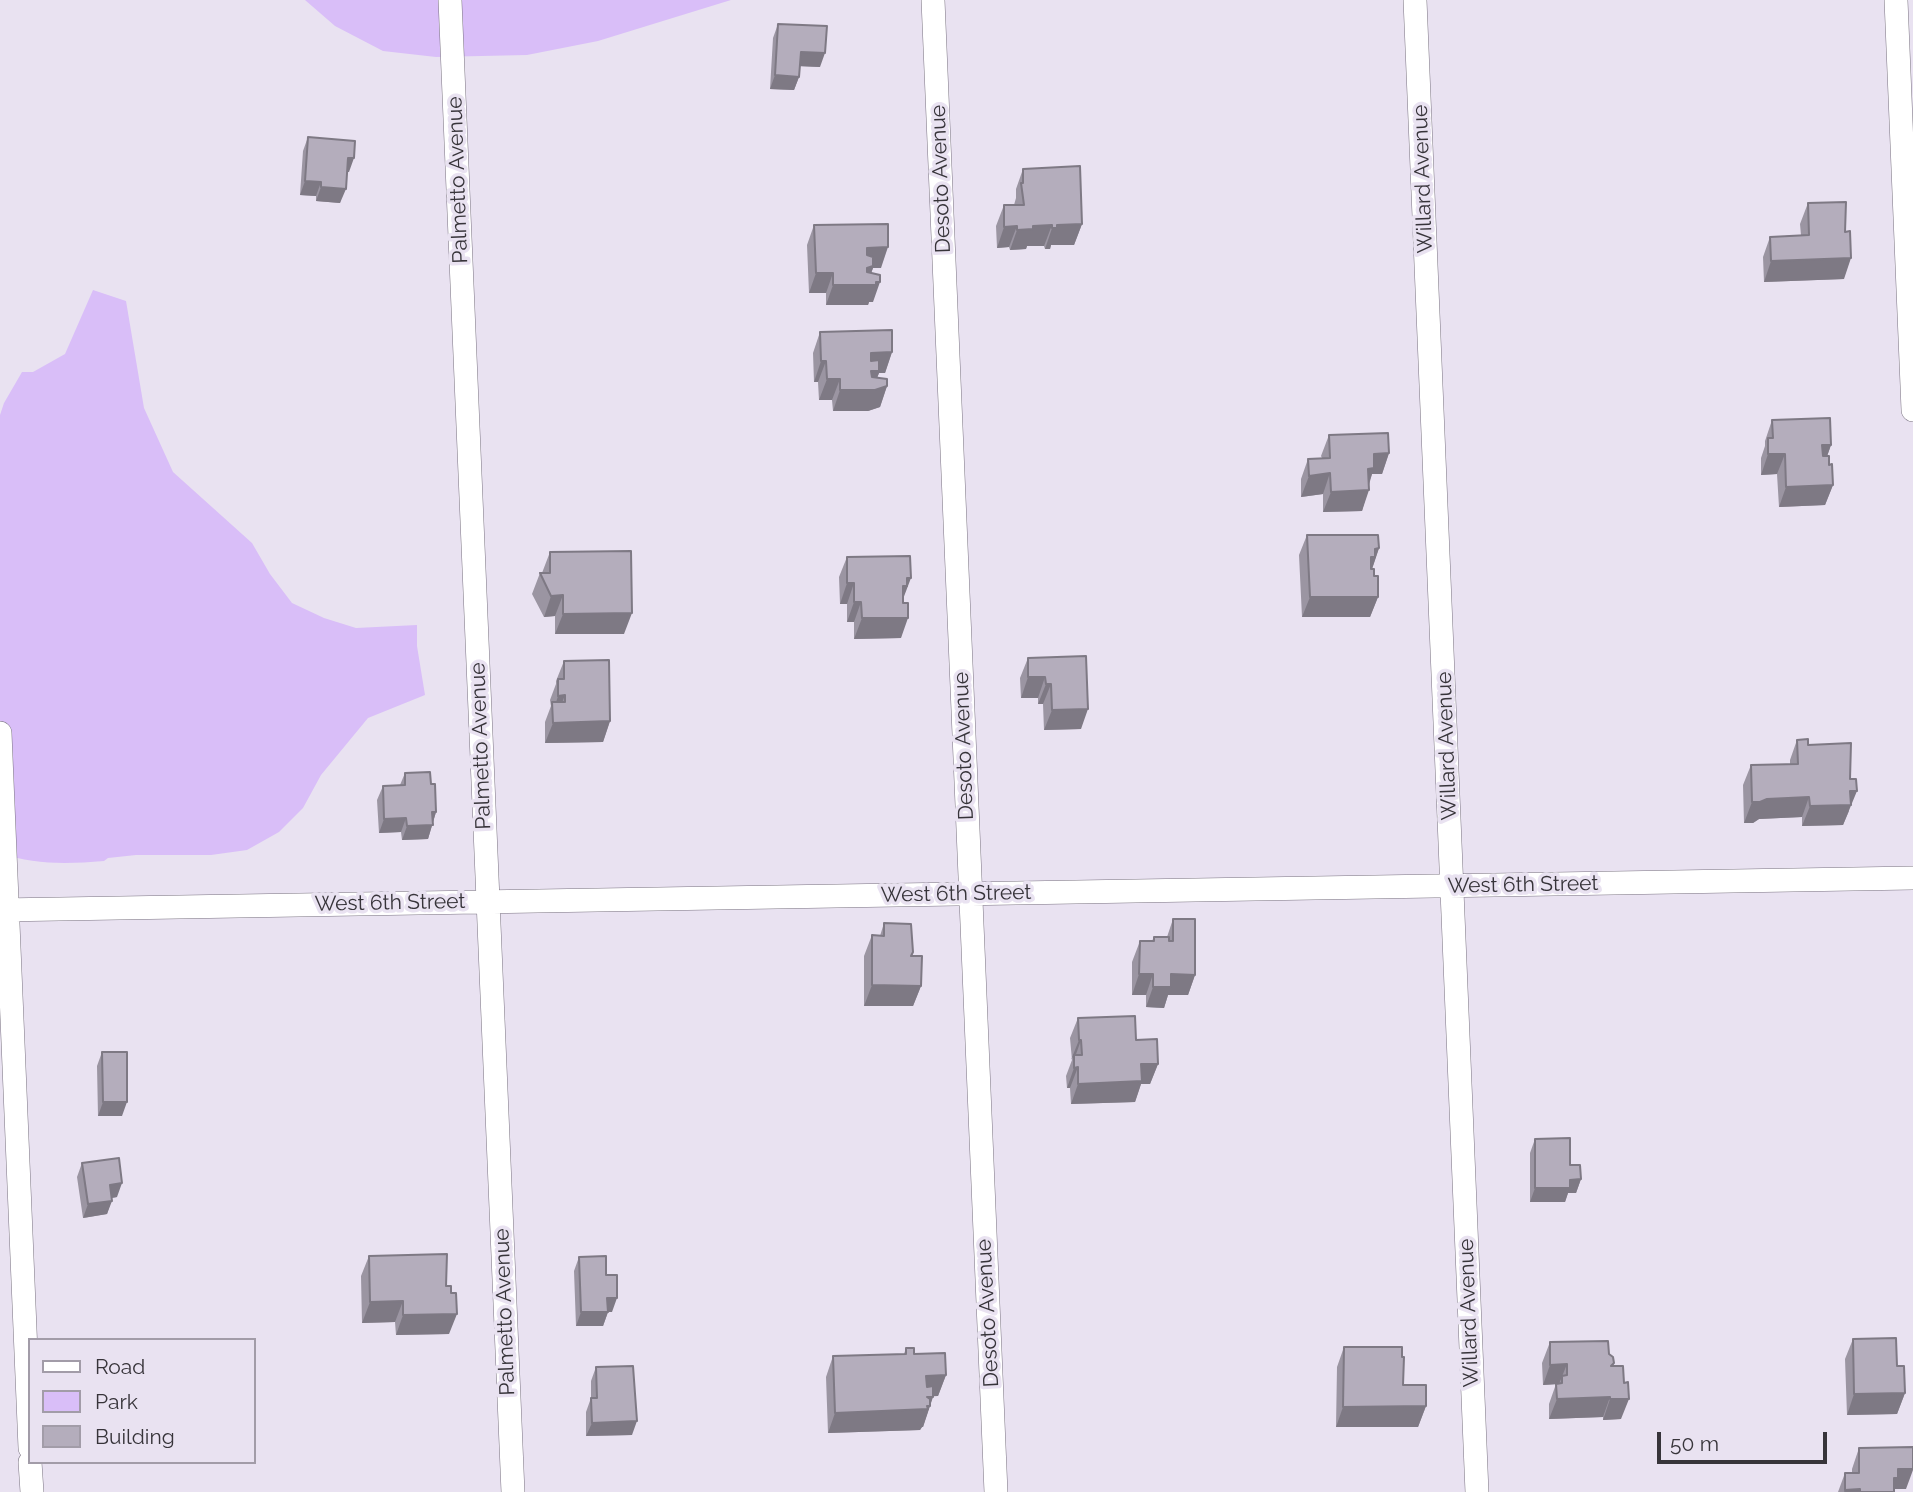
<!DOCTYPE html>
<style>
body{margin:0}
#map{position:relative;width:1913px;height:1492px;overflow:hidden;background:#e9e2f1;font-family:Raleway,sans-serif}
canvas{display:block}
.legend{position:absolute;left:28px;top:1338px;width:228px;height:126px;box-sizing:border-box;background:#e9e2f1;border:2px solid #a29ca8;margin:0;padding:9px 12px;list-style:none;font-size:21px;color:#37343a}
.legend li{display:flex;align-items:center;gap:14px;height:35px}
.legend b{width:35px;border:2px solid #a29ca8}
.scale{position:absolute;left:1657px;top:1432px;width:170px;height:32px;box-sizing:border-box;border:4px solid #37343a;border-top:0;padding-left:9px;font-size:21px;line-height:24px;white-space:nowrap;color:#37343a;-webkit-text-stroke:5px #e9e2f1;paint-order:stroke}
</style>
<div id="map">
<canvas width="1913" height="1492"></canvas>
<ul class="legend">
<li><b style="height:9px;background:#fff"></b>Road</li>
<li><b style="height:19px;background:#d9bef8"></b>Park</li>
<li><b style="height:19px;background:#b4adbc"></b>Building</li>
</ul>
<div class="scale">50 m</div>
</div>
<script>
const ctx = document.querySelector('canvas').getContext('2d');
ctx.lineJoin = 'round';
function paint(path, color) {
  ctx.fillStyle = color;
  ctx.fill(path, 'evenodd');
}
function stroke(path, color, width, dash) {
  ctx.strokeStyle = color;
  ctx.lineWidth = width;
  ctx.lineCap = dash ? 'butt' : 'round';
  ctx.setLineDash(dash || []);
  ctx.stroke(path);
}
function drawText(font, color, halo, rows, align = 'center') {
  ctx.font = font + ' Raleway,sans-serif';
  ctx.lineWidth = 7;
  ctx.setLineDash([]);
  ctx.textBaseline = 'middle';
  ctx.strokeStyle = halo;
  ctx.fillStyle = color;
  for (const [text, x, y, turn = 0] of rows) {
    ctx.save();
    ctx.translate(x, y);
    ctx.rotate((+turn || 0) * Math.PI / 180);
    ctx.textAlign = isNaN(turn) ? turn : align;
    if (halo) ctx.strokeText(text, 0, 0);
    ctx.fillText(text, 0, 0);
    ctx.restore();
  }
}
paint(new Path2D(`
 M 305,0 L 731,0 L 598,41 L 527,55 L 436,57 L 383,51 L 335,26 Z
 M 93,290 L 126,301 L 144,408 L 173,472 L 252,543 L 270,574 L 292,603 L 324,618 L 356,628 L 417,625 L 417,646 L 425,695 L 368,718 L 321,775 L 303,808 L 279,832 L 247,850 L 211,855 L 136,855 L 108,858 L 104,861 C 67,864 35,865 0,853 L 0,415 L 4,403 L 22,372 L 33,372 L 65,354 Z`), '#d9bef8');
const minor = new Path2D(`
 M 450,0 L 513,1492
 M 933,0 L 996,1492
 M 1415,0 L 1477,1492
 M 1896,0 L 1913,410
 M 0,733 L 30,1448
 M 0,910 L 1913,878
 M 30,1462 L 32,1492`);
stroke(minor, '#7a7381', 24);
stroke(minor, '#fff', 23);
paint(new Path2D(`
 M 778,24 L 820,67 L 800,66 L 799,77 L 794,90 L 770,89 L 773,38 Z
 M 308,137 L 349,172 L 347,172 L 340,203 L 316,201 L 316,196 L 300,195 L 303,151 Z
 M 1023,169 L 1082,224 L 1074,245 L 1051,245 L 1050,249 L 1045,249 L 1044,246 L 1027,246 L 1026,249 L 1010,250 L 1009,247 L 997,248 L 996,226 L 1004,205 L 1014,205 L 1016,198 L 1016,189 Z
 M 1808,203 L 1844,279 L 1764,282 L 1763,257 L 1770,237 L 1801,235 L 1800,224 Z
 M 814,225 L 881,268 L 873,268 L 871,273 L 873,302 L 869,302 L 868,305 L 826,305 L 826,293 L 809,293 L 807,245 Z
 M 820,332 L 892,352 L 885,373 L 879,373 L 877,378 L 887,386 L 880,407 L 868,411 L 833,411 L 832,400 L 819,400 L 818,382 L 814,382 L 813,353 Z
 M 1772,420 L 1831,445 L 1827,456 L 1833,485 L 1825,505 L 1779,507 L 1777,474 L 1761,475 L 1761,458 L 1765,446 L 1765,441 Z
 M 1329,435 L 1389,453 L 1382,474 L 1372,474 L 1362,511 L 1323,512 L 1323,494 L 1301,497 L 1301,479 L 1308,459 L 1322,458 L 1321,456 Z
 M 1307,535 L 1379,548 L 1372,569 L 1378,597 L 1370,617 L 1302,617 L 1299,555 Z
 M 550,552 L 624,634 L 555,634 L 555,616 L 544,617 L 532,594 L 540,573 L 542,573 Z
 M 847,557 L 903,598 L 901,638 L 854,639 L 854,622 L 847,622 L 847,604 L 840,604 L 839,577 Z
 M 1086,656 L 1081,729 L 1044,730 L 1043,704 L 1038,704 L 1038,698 L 1021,698 L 1020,678 L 1028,658 Z
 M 564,661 L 610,721 L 603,742 L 545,743 L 545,722 L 551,706 L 550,700 L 556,684 L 556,681 Z
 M 1797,740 L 1808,745 L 1849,811 L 1843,825 L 1802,826 L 1802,817 L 1759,819 L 1753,823 L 1744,823 L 1743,785 L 1751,765 L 1790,764 L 1790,760 Z
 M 405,773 L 431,784 L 436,812 L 428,839 L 402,840 L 401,832 L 379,833 L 377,800 L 383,786 L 400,785 Z
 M 1173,919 L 1195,975 L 1188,995 L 1168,995 L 1164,1008 L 1146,1007 L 1146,995 L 1132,995 L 1132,962 L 1140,941 L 1152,941 L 1154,937 L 1167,937 Z
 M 884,923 L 913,952 L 912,956 L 921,986 L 913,1006 L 864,1006 L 864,956 L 872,935 L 880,936 Z
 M 1078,1018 L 1136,1040 L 1158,1064 L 1150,1084 L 1141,1084 L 1135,1102 L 1071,1104 L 1070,1088 L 1067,1088 L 1066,1076 L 1072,1060 L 1070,1038 Z
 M 102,1052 L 122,1116 L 98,1116 L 97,1066 Z
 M 1535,1139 L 1570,1165 L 1581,1179 L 1576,1193 L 1568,1193 L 1565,1202 L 1530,1202 L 1530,1153 Z
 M 82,1163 L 117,1197 L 112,1198 L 107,1214 L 83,1218 L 77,1177 Z
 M 369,1256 L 446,1286 L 449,1334 L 396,1335 L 395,1322 L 362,1323 L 361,1276 Z
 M 579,1257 L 606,1275 L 612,1312 L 608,1312 L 603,1326 L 576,1326 L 574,1271 Z
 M 1853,1339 L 1905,1393 L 1897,1414 L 1847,1415 L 1845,1359 Z
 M 1550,1342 L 1609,1354 L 1614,1363 L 1613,1366 L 1621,1419 L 1603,1420 L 1603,1417 L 1549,1419 L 1549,1404 L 1556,1384 L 1543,1385 L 1542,1363 Z
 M 1344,1347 L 1403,1385 L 1426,1406 L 1418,1427 L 1336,1427 L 1337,1367 Z
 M 906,1348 L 946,1375 L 938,1396 L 933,1396 L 923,1427 L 922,1427 L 920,1430 L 828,1433 L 826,1377 L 833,1356 L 904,1354 Z
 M 596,1367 L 632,1435 L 586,1436 L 586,1412 L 591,1398 L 591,1381 Z
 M 1859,1448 L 1906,1489 L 1894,1489 L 1894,1492 L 1838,1492 L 1845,1473 L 1852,1473 L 1852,1469 Z`), '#9b95a2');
paint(new Path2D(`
 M 801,52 L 825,53 L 820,67 L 796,66 Z
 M 775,75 L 799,77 L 794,90 L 770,89 Z
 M 348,158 L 354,158 L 349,172 L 342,172 Z
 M 305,181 L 321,182 L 316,196 L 300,195 Z
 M 321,187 L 346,189 L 340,203 L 316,201 Z
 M 1082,224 L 1074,245 L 1051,245 L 1050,249 L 1045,249 L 1052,228 L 1057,225 Z
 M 1052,225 L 1044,246 L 1027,246 L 1026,249 L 1010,250 L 1017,230 L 1033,226 Z
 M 1017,226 L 1009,247 L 997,248 L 1004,227 Z
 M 888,247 L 881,268 L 873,268 L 867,285 L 876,282 L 880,282 L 873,302 L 869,302 L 868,305 L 826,305 L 833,285 L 867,248 Z
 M 1851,258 L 1844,279 L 1764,282 L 1771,261 Z
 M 816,273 L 833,273 L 826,293 L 809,293 Z
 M 892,352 L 885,373 L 879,373 L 872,390 L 887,386 L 880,407 L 868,411 L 833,411 L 840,390 L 871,353 Z
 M 821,361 L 826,361 L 818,382 L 814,382 Z
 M 827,379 L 840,379 L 832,400 L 819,400 Z
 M 1822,445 L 1831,445 L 1824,465 Z
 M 1389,453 L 1382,474 L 1372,474 L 1367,489 L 1361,489 L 1374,454 Z
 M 1768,454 L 1785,454 L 1777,474 L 1761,475 Z
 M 1330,473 L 1323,494 L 1301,497 L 1309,476 Z
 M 1833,485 L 1825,505 L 1779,507 L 1786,487 Z
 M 1369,490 L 1362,511 L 1323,512 L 1331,492 Z
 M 1379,548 L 1372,569 L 1371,569 L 1371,557 L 1375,549 Z
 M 907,578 L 911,578 L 900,607 L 903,586 Z
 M 847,583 L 854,583 L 847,604 L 840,604 Z
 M 563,595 L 555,616 L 544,617 L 551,596 Z
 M 1310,597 L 1378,597 L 1370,617 L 1302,617 Z
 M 854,602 L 861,602 L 854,622 L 847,622 Z
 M 632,613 L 624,634 L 555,634 L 563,614 Z
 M 862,618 L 908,618 L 901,638 L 854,639 Z
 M 1028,677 L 1045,677 L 1038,698 L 1021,698 Z
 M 1046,684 L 1051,684 L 1043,704 L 1038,704 Z
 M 565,695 L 557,716 L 553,712 L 558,696 Z
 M 1088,709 L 1081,729 L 1044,730 L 1052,710 Z
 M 610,721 L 603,742 L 545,743 L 553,723 Z
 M 1850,791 L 1857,791 L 1843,825 L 1802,826 L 1810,806 Z
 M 1809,797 L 1802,817 L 1759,819 L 1753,823 L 1744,823 L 1752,802 L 1767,799 Z
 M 432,812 L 436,812 L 428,839 L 402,840 L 407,826 Z
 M 406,818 L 401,832 L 379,833 L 384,819 Z
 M 1139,974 L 1153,974 L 1146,995 L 1132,995 Z
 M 1171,974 L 1195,975 L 1188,995 L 1168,995 L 1164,1008 L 1146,1007 L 1153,987 Z
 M 872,985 L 921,986 L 913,1006 L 864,1006 Z
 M 1079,1040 L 1081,1040 L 1074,1060 L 1074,1055 L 1071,1060 Z
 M 1141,1064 L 1158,1064 L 1150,1084 L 1141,1084 L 1135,1102 L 1071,1104 L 1078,1084 Z
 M 1078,1067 L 1070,1088 L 1067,1088 L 1074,1068 Z
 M 103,1102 L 127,1102 L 122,1116 L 98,1116 Z
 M 1581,1179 L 1576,1193 L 1568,1193 L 1565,1202 L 1530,1202 L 1535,1188 L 1570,1180 Z
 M 122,1183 L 117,1197 L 105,1199 L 110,1185 Z
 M 112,1201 L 107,1214 L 83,1218 L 88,1204 Z
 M 607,1298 L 617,1298 L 612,1312 L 608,1312 L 603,1326 L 576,1326 L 581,1312 Z
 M 403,1301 L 395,1322 L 362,1323 L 370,1302 Z
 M 457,1314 L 449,1334 L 396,1335 L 403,1315 Z
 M 1567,1364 L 1559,1384 L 1543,1385 L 1550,1365 Z
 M 946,1375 L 938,1396 L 919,1397 L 926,1376 Z
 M 1905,1393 L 1897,1414 L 1847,1415 L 1854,1394 Z
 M 927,1397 L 933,1397 L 923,1427 L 922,1427 L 920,1430 L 828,1433 L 835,1413 Z
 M 1610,1397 L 1603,1417 L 1549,1419 L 1557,1399 Z
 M 1610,1399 L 1629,1399 L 1621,1419 L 1603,1420 Z
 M 1426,1406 L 1418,1427 L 1336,1427 L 1343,1407 Z
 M 637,1421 L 632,1435 L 586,1436 L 592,1423 Z
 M 1898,1469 L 1913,1469 L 1913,1470 L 1906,1489 L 1894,1489 L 1889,1492 Z
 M 1860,1489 L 1859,1492 L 1844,1492 L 1845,1490 Z`), '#7e7984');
const building = new Path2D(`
 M 778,24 L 827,26 L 825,53 L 801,52 L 799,77 L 775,75 Z
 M 308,137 L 355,141 L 354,158 L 348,158 L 346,189 L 321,187 L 321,182 L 305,181 Z
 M 1080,166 L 1082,224 L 1057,225 L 1057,228 L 1052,228 L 1052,225 L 1033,226 L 1033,229 L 1017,230 L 1017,226 L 1004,227 L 1004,205 L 1024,205 L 1021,183 L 1023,183 L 1023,169 Z
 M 1846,202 L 1845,232 L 1850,231 L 1851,258 L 1771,261 L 1770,237 L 1809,235 L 1808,203 Z
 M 888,224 L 888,247 L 867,248 L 867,255 L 873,257 L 873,266 L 867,268 L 867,272 L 880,275 L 880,282 L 876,282 L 876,285 L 833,285 L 833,273 L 816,273 L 814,225 Z
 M 892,330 L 892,352 L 871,353 L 871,361 L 879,360 L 879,371 L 871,371 L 872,377 L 887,379 L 887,386 L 875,390 L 840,390 L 840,379 L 827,379 L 826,361 L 821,361 L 820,332 Z
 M 1830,418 L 1831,445 L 1822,445 L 1823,456 L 1829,456 L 1829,465 L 1832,464 L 1833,485 L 1786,487 L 1785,454 L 1768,454 L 1768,438 L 1773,438 L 1772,420 Z
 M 1388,433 L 1389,453 L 1374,454 L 1374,468 L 1368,469 L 1369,490 L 1331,492 L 1330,473 L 1309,476 L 1308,459 L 1330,458 L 1329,435 Z
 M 1307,535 L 1378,535 L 1379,548 L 1375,549 L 1375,557 L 1371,557 L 1371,569 L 1374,569 L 1374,576 L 1378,576 L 1378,597 L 1310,597 Z
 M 631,551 L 632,613 L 563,614 L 563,595 L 551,596 L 540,573 L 550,573 L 550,552 Z
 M 910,556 L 911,578 L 907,578 L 907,586 L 903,586 L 903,603 L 908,603 L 908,618 L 862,618 L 861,602 L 854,602 L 854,583 L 847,583 L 847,557 Z
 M 1086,656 L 1088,709 L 1052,710 L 1051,684 L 1046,684 L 1045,677 L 1028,677 L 1028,658 Z
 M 609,660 L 610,721 L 553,723 L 552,702 L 565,702 L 565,695 L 558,696 L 558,679 L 564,679 L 564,661 Z
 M 1808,739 L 1808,745 L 1851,743 L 1850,779 L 1856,779 L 1857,791 L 1850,791 L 1851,805 L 1810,806 L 1809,797 L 1767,799 L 1760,802 L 1752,802 L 1751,765 L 1798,764 L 1797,740 Z
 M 430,772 L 431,784 L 435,784 L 436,812 L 432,812 L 433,825 L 407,826 L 406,818 L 384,819 L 383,786 L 405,785 L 405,773 Z
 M 1173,919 L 1195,919 L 1195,975 L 1171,974 L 1171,987 L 1153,987 L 1153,974 L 1139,974 L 1140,941 L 1154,941 L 1154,937 L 1169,937 L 1169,941 L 1173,941 Z
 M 884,923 L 911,924 L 913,952 L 911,956 L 922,956 L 921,986 L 872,985 L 872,935 L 884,936 Z
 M 1135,1016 L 1136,1040 L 1157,1039 L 1158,1064 L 1141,1064 L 1142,1081 L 1078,1084 L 1078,1067 L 1074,1068 L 1074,1055 L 1082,1055 L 1081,1040 L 1079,1040 L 1078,1018 Z
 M 102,1052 L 127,1052 L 127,1102 L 103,1102 Z
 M 1570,1138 L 1570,1165 L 1580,1165 L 1581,1179 L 1570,1180 L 1570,1188 L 1535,1188 L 1535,1139 Z
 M 119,1158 L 122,1183 L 110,1185 L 112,1201 L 88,1204 L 82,1163 Z
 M 447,1254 L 446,1286 L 451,1286 L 451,1293 L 456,1293 L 457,1314 L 403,1315 L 403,1301 L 370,1302 L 369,1256 Z
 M 606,1256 L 606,1275 L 617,1275 L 617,1298 L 607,1298 L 608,1312 L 581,1312 L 579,1257 Z
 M 1896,1338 L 1897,1366 L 1904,1366 L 1905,1393 L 1854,1394 L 1853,1339 Z
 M 1608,1341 L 1609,1354 L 1613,1357 L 1614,1363 L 1611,1366 L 1623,1366 L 1624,1383 L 1628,1382 L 1629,1399 L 1610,1399 L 1610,1397 L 1557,1399 L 1556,1384 L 1562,1383 L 1562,1376 L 1567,1375 L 1567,1364 L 1550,1365 L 1550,1342 Z
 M 1344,1347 L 1402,1347 L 1402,1357 L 1404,1357 L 1403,1385 L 1426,1385 L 1426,1406 L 1343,1407 Z
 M 906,1348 L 914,1348 L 914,1354 L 945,1353 L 946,1375 L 926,1376 L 927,1387 L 933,1386 L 933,1397 L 927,1397 L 930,1399 L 930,1406 L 927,1406 L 928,1409 L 835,1413 L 833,1356 L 906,1354 Z
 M 633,1366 L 637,1421 L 592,1423 L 591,1398 L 597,1398 L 596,1367 Z
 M 1913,1447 L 1913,1469 L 1898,1469 L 1898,1478 L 1894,1478 L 1894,1492 L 1860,1492 L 1860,1489 L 1845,1490 L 1845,1473 L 1859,1473 L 1859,1448 Z`);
paint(building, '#b4adbc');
stroke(building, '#7e7984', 2);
drawText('21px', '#37343a', '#e9e2f1', [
 ["Desoto Avenue",941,179,-92],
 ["Willard Avenue",1423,179,-92],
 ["Palmetto Avenue",458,180,-92],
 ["Palmetto Avenue",481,746,-92],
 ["Desoto Avenue",964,746,-92],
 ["Willard Avenue",1447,746,-92],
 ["West 6th Street",1523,885,-1],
 ["West 6th Street",956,894,-1],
 ["West 6th Street",390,903,-1],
 ["Palmetto Avenue",505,1312,-92],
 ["Desoto Avenue",988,1313,-93],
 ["Willard Avenue",1469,1313,-92]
]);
</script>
